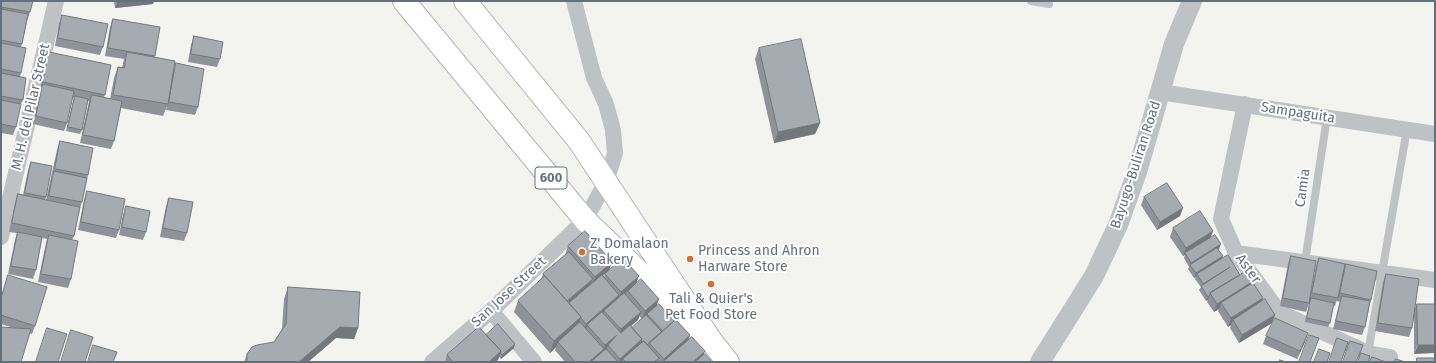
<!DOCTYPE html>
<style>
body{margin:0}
#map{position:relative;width:1436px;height:363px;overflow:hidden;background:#f3f4f0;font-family:"Fira Sans",sans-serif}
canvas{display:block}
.frame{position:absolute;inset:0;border:2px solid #65707e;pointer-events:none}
</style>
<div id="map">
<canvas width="1436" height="363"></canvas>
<div class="frame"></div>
</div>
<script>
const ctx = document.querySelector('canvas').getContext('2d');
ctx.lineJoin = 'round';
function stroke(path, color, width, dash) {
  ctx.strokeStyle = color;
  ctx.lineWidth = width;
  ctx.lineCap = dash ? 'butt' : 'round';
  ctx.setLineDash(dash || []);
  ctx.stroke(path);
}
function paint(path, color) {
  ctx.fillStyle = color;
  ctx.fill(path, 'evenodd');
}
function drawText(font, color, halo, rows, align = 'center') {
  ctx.font = font + ' "Fira Sans",sans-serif';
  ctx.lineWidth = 4;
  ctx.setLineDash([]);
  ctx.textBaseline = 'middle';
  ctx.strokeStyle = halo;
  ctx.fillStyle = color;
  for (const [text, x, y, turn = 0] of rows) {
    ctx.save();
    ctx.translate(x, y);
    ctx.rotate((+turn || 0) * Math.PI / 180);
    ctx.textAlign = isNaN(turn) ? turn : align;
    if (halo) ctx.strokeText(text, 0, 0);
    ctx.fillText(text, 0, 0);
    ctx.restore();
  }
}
const primary = new Path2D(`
 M 404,1 L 585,220 L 712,342
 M 465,1 L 579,141 L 712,342 L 728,362`);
stroke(primary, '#b1b4b8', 24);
stroke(new Path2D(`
 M 1031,1 L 1049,4
 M 1305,262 L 1327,117
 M 1368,353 L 1407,129`), '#bfc2c5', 8);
stroke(new Path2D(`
 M 1160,92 L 1435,134
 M 1245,104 L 1221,219 L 1236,253 L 1279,312 L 1368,353 L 1390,357
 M 1,237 L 56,1
 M 1236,253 L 1435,280
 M 491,311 L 534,362
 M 432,362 L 491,311 L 585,220 L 606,182 L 615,153 L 613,130 L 606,104 L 594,78 L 574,1`), '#bfc2c5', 16);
stroke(new Path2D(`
 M 1040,362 L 1094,276 L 1118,225 L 1137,172 L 1174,44 L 1192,1`), '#bfc2c5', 20);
stroke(primary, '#fff', 22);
paint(new Path2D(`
 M 1,1 L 30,12 L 27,21 L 21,47 L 21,73 L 20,77 L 23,100 L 20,106 L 16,127 L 13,135 L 1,133 Z
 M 114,1 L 154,1 L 153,4 L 115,8 Z
 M 62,15 L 103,47 L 100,55 L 55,46 L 59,23 Z
 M 113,19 L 155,56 L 154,57 L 174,70 L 176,63 L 198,107 L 195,115 L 166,110 L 167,106 L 163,116 L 121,108 L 114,141 L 111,149 L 80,143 L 89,101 L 88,101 L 82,130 L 80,134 L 66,131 L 74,98 L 72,97 L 67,123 L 64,131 L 33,124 L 46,60 L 49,52 L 105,95 L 104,97 L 110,99 L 114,78 L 118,67 L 122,68 L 124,59 L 105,56 L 110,27 Z
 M 194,36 L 220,59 L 217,67 L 188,62 L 191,45 Z
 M 759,48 L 820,123 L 815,134 L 774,143 L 755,59 Z
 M 60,141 L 88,175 L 82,202 L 79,211 L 74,236 L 72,240 L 71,279 L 68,288 L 38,282 L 46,243 L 47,239 L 42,238 L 36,270 L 33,279 L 8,274 L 15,240 L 17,233 L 9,232 L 15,203 L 18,194 L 23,195 L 28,170 L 31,162 L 46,197 L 45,200 L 46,200 L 57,150 Z
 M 87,191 L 119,230 L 116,238 L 78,230 L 84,200 Z
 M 1144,197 L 1180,216 L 1157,230 L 1141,205 Z
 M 169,198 L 187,233 L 184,241 L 160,237 L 166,206 Z
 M 126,206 L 146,232 L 143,240 L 119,235 L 123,215 Z
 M 1173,228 L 1213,231 L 1210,238 L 1219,249 L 1218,249 L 1222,258 L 1240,275 L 1251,285 L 1262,301 L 1272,323 L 1239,343 L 1230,328 L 1231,325 L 1228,327 L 1218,311 L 1219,309 L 1214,312 L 1207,302 L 1208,300 L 1206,301 L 1199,290 L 1201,287 L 1195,279 L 1196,277 L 1194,278 L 1188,269 L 1189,267 L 1184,258 L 1185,255 L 1183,256 L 1170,237 Z
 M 568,246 L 612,262 L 609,270 L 603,276 L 604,277 L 605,274 L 636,284 L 659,299 L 656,306 L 704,355 L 712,362 L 565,362 L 555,350 L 556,347 L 550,353 L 514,312 L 518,301 L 541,280 L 543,274 L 565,255 ZM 639,316 L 642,319 L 632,328 L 631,326 L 638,320 Z
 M 1291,256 L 1309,303 L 1306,312 L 1280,306 L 1288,264 Z
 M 1319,258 L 1344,271 L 1346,264 L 1371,300 L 1370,304 L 1365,327 L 1362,335 L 1333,329 L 1340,302 L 1337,301 L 1337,300 L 1335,306 L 1333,306 L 1330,323 L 1328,327 L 1305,322 L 1310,301 L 1309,301 L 1316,267 Z
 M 1386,274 L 1414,310 L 1417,304 L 1435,304 L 1414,354 L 1414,315 L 1412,328 L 1409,337 L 1375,331 L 1383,282 Z
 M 8,275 L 35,326 L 32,334 L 1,324 L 1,298 Z
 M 288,287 L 358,328 L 354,339 L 336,338 L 308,362 L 244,362 L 247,354 L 274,342 L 282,329 L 284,299 Z
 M 486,335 L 514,348 L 501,359 L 499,357 L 498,360 L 495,362 L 445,362 L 447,355 Z
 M 1266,336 L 1305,342 L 1297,359 L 1263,344 Z`), '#8f9399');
paint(new Path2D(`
 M 118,1 L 154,1 L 153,4 L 115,8 Z
 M 820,123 L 815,134 L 774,143 L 778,132 Z
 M 1183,208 L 1180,216 L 1157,230 L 1160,222 Z
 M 1213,231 L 1210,239 L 1185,253 L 1185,255 L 1183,256 L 1186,248 Z
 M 1221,244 L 1219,249 L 1191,266 L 1190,266 L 1191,263 Z
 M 1223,256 L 1221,261 L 1197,274 L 1196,277 L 1194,278 L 1196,273 Z
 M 612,262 L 609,270 L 592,285 L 595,277 Z
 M 639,276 L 636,284 L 618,300 L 621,292 Z
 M 593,279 L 590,287 L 569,304 L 567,302 Z
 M 1252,282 L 1249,290 L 1221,303 L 1219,309 L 1214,312 L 1217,304 Z
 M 619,295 L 616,303 L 604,311 L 603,315 L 587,325 L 586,330 L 583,332 L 586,324 Z
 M 1210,295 L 1208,300 L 1206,301 L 1208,297 Z
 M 1263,298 L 1260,307 L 1233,320 L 1231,325 L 1228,327 L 1231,318 Z
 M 659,299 L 656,307 L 642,320 L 645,311 Z
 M 641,312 L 638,320 L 618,337 L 621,329 Z
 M 1275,315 L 1272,323 L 1239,343 L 1242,335 Z
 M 581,317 L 577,328 L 558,342 L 556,347 L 550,353 L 554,341 Z
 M 340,327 L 358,328 L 354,339 L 336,338 L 308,362 L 299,362 Z
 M 1308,333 L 1305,342 L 1297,359 L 1300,351 Z
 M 617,335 L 608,345 L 606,351 L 602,354 L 605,345 Z
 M 690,335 L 687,344 L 666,362 L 663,362 L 664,359 Z
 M 642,339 L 639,347 L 623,359 L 622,362 L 619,362 L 620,359 Z
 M 515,344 L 514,348 L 501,359 L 502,355 Z
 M 1418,345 L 1435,345 L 1435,353 L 1414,354 Z
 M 604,349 L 601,357 L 595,362 L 589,362 Z
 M 501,351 L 498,360 L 495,362 L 489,362 Z
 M 705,351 L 702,359 L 699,362 L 693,362 Z`), '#74787d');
const building = new Path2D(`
 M 1,1 L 33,1 L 30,12 L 1,7 Z
 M 1,9 L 28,14 L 22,44 L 1,40 Z
 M 62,15 L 108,24 L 103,47 L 58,38 Z
 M 113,19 L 160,27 L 155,56 L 108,48 Z
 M 194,36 L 223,42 L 220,59 L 191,54 Z
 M 801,39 L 820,123 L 778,132 L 759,48 Z
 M 1,43 L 26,48 L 21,73 L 1,69 Z
 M 49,52 L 111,65 L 105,95 L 43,82 Z
 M 127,52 L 175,61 L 168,104 L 113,95 L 118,67 L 124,68 Z
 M 176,63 L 204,69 L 198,107 L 169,102 Z
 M 1,73 L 26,78 L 23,100 L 1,96 Z
 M 43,84 L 74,91 L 67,123 L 36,116 Z
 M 92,95 L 122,101 L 114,141 L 83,135 Z
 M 75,96 L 88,99 L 82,130 L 68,127 Z
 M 1,100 L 21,104 L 16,127 L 1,124 Z
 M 60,141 L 93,148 L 88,175 L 55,169 Z
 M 31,162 L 52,166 L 46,197 L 25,193 Z
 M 54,171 L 87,178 L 82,202 L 49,196 Z
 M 1167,183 L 1183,208 L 1160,222 L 1144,197 Z
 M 87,191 L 125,199 L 119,230 L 81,222 Z
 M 18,194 L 80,207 L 74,236 L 12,223 Z
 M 169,198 L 193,202 L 187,233 L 163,228 Z
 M 126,206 L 150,211 L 146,232 L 122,227 Z
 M 1200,211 L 1213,231 L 1186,248 L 1173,228 Z
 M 585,231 L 612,262 L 595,277 L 568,246 Z
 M 18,232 L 42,237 L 36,270 L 11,266 Z
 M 49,235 L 78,241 L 71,279 L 41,274 Z
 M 1215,235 L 1221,244 L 1191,263 L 1185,253 Z
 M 1217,248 L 1223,256 L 1196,273 L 1190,265 Z
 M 569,252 L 593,279 L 567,301 L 543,274 Z
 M 1228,255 L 1240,275 L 1210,293 L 1210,295 L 1208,297 L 1201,286 L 1230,267 L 1203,284 L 1197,274 Z
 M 1291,256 L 1316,261 L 1309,303 L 1283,298 Z
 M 623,258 L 639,276 L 621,292 L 605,274 Z
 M 1319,258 L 1345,264 L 1338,298 L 1312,293 Z
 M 1346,264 L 1377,271 L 1371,300 L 1340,293 Z
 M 1245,272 L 1252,282 L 1217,304 L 1210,293 Z
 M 1386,274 L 1419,279 L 1412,328 L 1378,323 Z
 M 8,275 L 47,287 L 35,326 L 1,315 L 1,299 Z
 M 602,275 L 619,295 L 586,324 L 581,318 L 581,317 L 569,303 Z
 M 545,276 L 581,317 L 554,341 L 518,301 Z
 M 641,279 L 659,299 L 645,311 L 628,291 Z
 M 1253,283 L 1263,298 L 1231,318 L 1221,303 Z
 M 288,287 L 360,292 L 358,328 L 340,327 L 299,362 L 247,362 L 247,354 L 252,347 L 257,345 L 274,342 L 286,324 Z
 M 624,293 L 641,312 L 621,329 L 604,311 Z
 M 1342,296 L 1370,301 L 1365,327 L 1336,321 Z
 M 1311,298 L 1334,303 L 1330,323 L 1307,318 Z
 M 1265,299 L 1275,315 L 1242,335 L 1233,320 Z
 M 659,304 L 674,321 L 663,331 L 647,314 Z
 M 1417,304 L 1435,304 L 1435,345 L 1418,345 Z
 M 602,312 L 621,333 L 630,325 L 642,339 L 620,359 L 608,345 L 617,335 L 605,345 L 587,325 Z
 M 646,315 L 662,332 L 647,345 L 644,341 L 642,342 L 641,341 L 642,339 L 632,328 Z
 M 1275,318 L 1308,333 L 1300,351 L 1266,336 Z
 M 676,320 L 690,335 L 664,359 L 649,343 Z
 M 580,322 L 604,349 L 589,362 L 575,362 L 558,342 Z
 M 498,324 L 515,344 L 502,355 L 500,353 L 501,351 L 486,335 Z
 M 1,327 L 31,329 L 21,362 L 1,362 Z
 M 479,327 L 501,351 L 489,362 L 453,362 L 447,355 Z
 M 47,328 L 67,334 L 58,362 L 36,362 Z
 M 71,330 L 93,337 L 85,362 L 61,362 Z
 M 1309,335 L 1319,338 L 1310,362 L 1299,362 Z
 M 692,337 L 705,351 L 693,362 L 663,362 Z
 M 1337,338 L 1348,342 L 1341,362 L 1329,362 Z
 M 644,341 L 659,358 L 654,362 L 626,362 L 623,359 Z
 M 1350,341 L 1363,345 L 1356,362 L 1343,362 Z
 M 93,345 L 117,352 L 113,362 L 88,362 Z
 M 606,349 L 618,362 L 591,362 Z
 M 1319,349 L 1330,353 L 1327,362 L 1314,362 Z
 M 1361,353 L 1370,356 L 1368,362 L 1358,362 Z
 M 705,354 L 712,362 L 695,362 Z
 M 1372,357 L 1386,362 L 1370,362 Z
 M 1417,358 L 1435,358 L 1435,362 L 1417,362 Z
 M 1396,359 L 1405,362 L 1394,362 Z
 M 1280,360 L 1286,362 L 1280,362 Z`);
paint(building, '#a6abb2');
stroke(building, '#74787d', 1);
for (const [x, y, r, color] of [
 [582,252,4,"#d16e33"],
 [690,259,4,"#d16e33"],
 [711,284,4,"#d16e33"]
]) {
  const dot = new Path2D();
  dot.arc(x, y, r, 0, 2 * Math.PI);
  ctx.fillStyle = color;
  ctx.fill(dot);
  stroke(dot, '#fff', 1.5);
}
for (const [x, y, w] of [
 [551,178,32]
]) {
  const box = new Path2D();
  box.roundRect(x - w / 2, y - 11, w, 22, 3);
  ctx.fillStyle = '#fff';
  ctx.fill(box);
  stroke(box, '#65707e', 1);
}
drawText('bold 13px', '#65707e', null, [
 ["600",551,178]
]);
drawText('14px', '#65707e', '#fff', [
 ["M. H. del Pilar Street",31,107,-77],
 ["Sampaguita",1298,113,9],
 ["Bayugo-Buliran Road",1136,165,-72],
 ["Camia",1303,188,-82],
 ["Aster",1248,269,54],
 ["San Jose Street",509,292,-43]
]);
drawText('14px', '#65707e', '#fff', [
 ["Z' Domalaon",590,244],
 ["Bakery",590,260],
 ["Princess and Ahron",698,251],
 ["Harware Store",698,267],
 ["Tali & Quier's",711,299,"center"],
 ["Pet Food Store",711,315,"center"]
], 'left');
</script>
